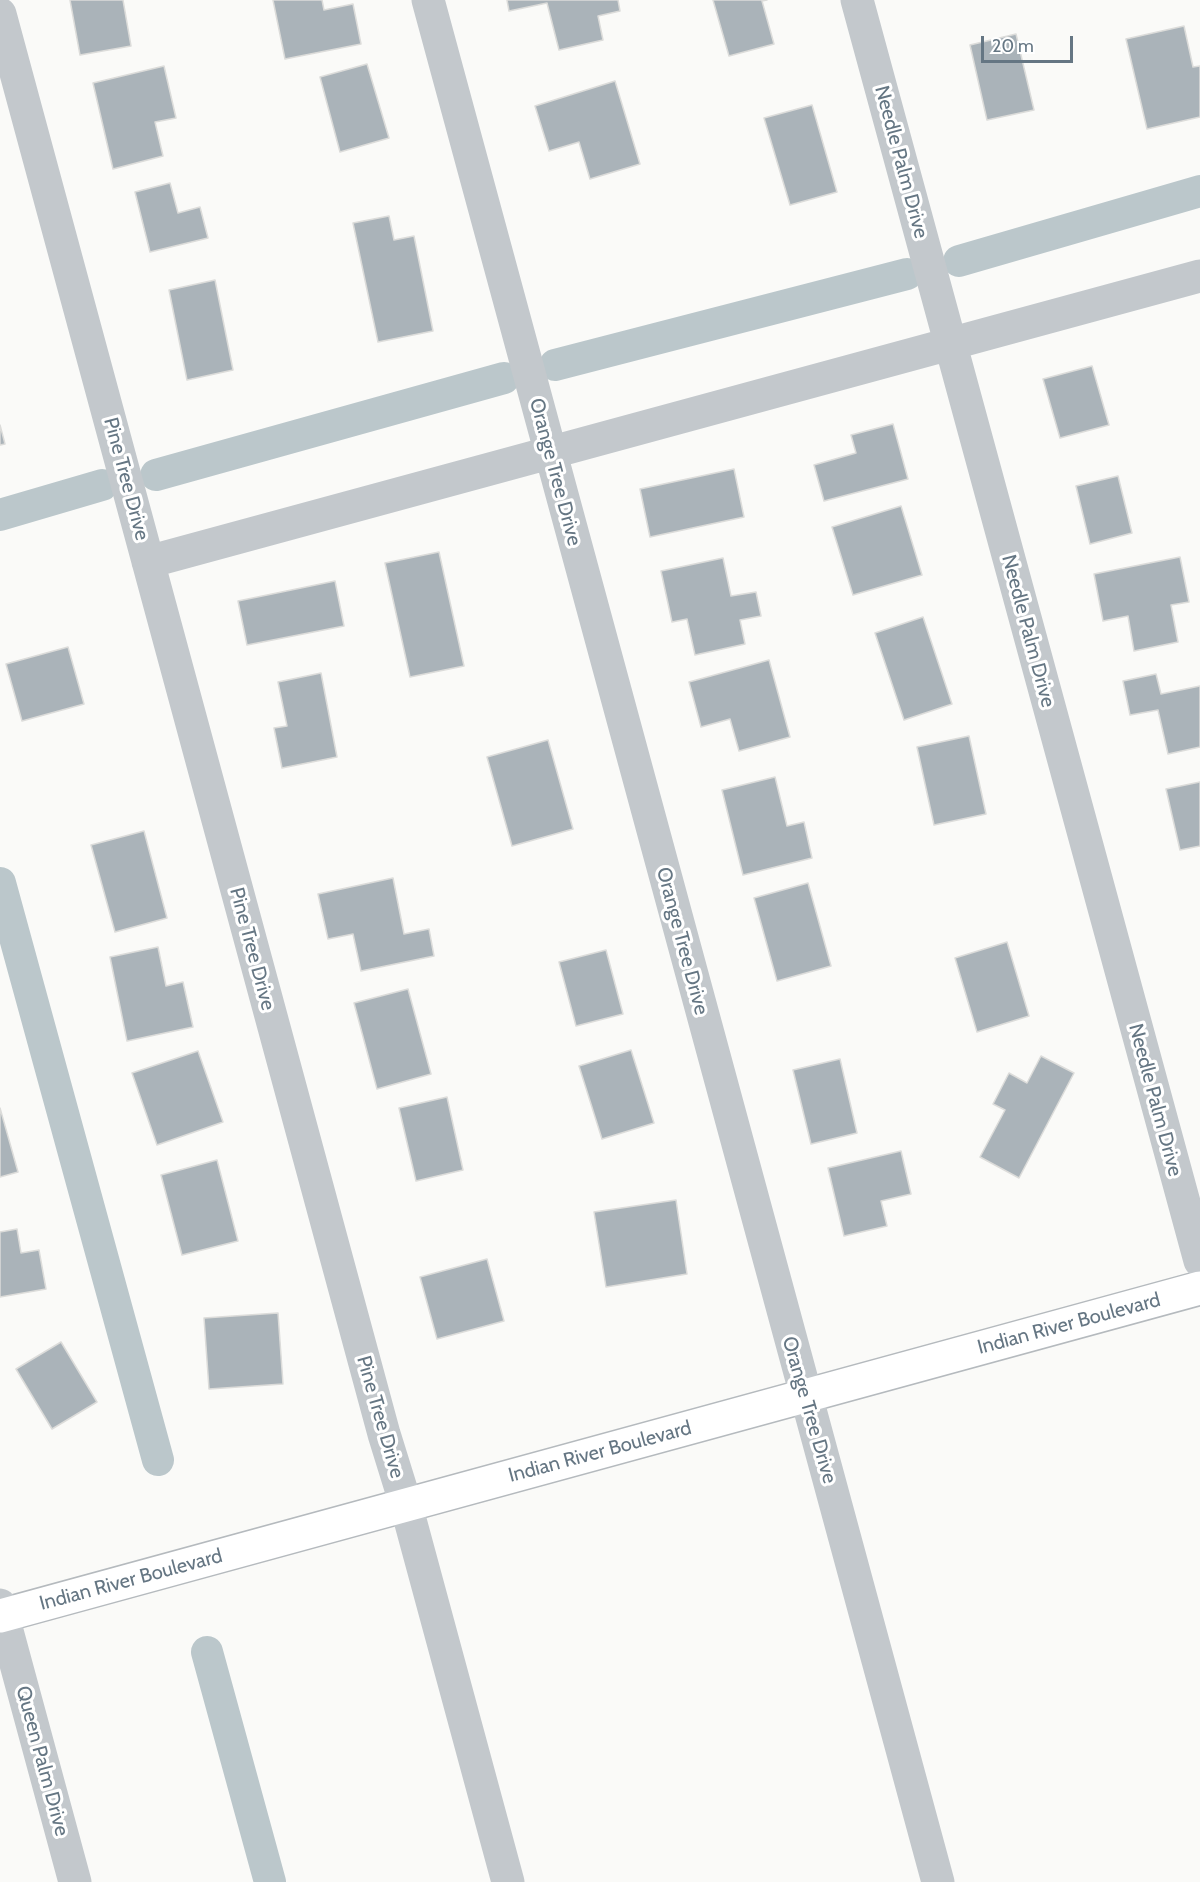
<!DOCTYPE html>
<style>
body{margin:0}
#map{position:relative;width:1200px;height:1882px;overflow:hidden;background:#fafaf8;font-family:Cabin,sans-serif}
canvas{display:block}
.scale{position:absolute;left:981px;top:36px;width:92px;height:27px;box-sizing:border-box;border:3px solid #657683;border-top:0;padding-left:8px;font-size:18px;line-height:21px;white-space:nowrap;color:#657683;-webkit-text-stroke:4px #fff;paint-order:stroke}
</style>
<div id="map">
<canvas width="1200" height="1882"></canvas>
<div class="scale">20 m</div>
</div>
<script>
const ctx = document.querySelector('canvas').getContext('2d');
ctx.lineJoin = 'round';
function stroke(path, color, width, dash) {
  ctx.strokeStyle = color;
  ctx.lineWidth = width;
  ctx.lineCap = dash ? 'butt' : 'round';
  ctx.setLineDash(dash || []);
  ctx.stroke(path);
}
function paint(path, color) {
  ctx.fillStyle = color;
  ctx.fill(path, 'evenodd');
}
function drawText(font, color, halo, rows, align = 'center') {
  ctx.font = font + ' Cabin,sans-serif';
  ctx.lineWidth = 6;
  ctx.setLineDash([]);
  ctx.textBaseline = 'middle';
  ctx.strokeStyle = halo;
  ctx.fillStyle = color;
  for (const [text, x, y, turn = 0] of rows) {
    ctx.save();
    ctx.translate(x, y);
    ctx.rotate((+turn || 0) * Math.PI / 180);
    ctx.textAlign = isNaN(turn) ? turn : align;
    if (halo) ctx.strokeText(text, 0, 0);
    ctx.fillText(text, 0, 0);
    ctx.restore();
  }
}
stroke(new Path2D(`
 M 959,261 L 1200,191
 M 555,365 L 907,274
 M 156,475 L 504,378
 M 0,515 L 102,485
 M 0,883 L 158,1460
 M 207,1652 L 270,1882`), '#bbc7cb', 32);
const building = new Path2D(`
 M 70,0 L 123,0 L 131,46 L 80,55 Z
 M 273,0 L 322,0 L 324,10 L 353,4 L 361,44 L 285,59 Z
 M 507,0 L 618,0 L 620,11 L 598,16 L 603,40 L 559,50 L 547,3 L 509,11 Z
 M 713,0 L 767,0 L 762,1 L 774,44 L 729,56 Z
 M 1184,26 L 1193,67 L 1200,66 L 1200,117 L 1147,129 L 1126,39 Z
 M 1016,34 L 1034,110 L 987,120 L 970,45 Z
 M 367,64 L 389,138 L 340,152 L 320,77 Z
 M 164,66 L 176,118 L 155,122 L 163,156 L 113,169 L 93,83 Z
 M 615,81 L 640,164 L 590,179 L 579,142 L 549,151 L 535,106 Z
 M 812,105 L 837,192 L 790,205 L 764,118 Z
 M 170,183 L 178,213 L 200,207 L 208,238 L 150,252 L 135,192 Z
 M 389,216 L 394,240 L 414,236 L 433,331 L 378,342 L 353,223 Z
 M 215,280 L 233,370 L 187,380 L 169,290 Z
 M 1092,366 L 1109,425 L 1060,438 L 1043,379 Z
 M 893,424 L 908,479 L 824,501 L 814,465 L 856,453 L 851,435 Z
 M 0,425 L 5,444 L 0,445 Z
 M 734,469 L 744,517 L 650,537 L 640,489 Z
 M 1118,476 L 1132,533 L 1090,544 L 1076,486 Z
 M 901,506 L 922,575 L 853,595 L 832,527 Z
 M 439,552 L 464,666 L 410,677 L 385,563 Z
 M 1180,557 L 1189,602 L 1171,605 L 1178,642 L 1134,651 L 1128,616 L 1103,621 L 1094,574 Z
 M 723,558 L 731,596 L 756,592 L 761,616 L 740,620 L 745,644 L 695,655 L 687,619 L 672,622 L 661,571 Z
 M 335,581 L 344,626 L 247,645 L 238,601 Z
 M 923,617 L 952,704 L 904,720 L 875,633 Z
 M 68,647 L 84,704 L 22,721 L 6,664 Z
 M 769,660 L 790,737 L 739,751 L 730,719 L 701,727 L 689,682 Z
 M 321,673 L 337,757 L 282,768 L 274,728 L 287,726 L 278,682 Z
 M 1156,674 L 1161,694 L 1200,686 L 1200,747 L 1168,754 L 1158,710 L 1130,715 L 1123,681 Z
 M 969,736 L 986,814 L 934,825 L 917,747 Z
 M 548,740 L 573,829 L 512,846 L 487,757 Z
 M 775,777 L 787,826 L 804,822 L 812,858 L 743,875 L 722,790 Z
 M 1200,782 L 1200,846 L 1180,850 L 1166,789 Z
 M 144,831 L 167,918 L 115,932 L 91,845 Z
 M 393,878 L 404,934 L 429,929 L 434,956 L 361,971 L 353,934 L 328,939 L 318,894 Z
 M 808,883 L 831,966 L 777,981 L 754,898 Z
 M 1007,942 L 1029,1016 L 977,1032 L 955,958 Z
 M 158,947 L 166,986 L 183,982 L 193,1027 L 127,1041 L 110,957 Z
 M 606,950 L 623,1014 L 576,1026 L 559,962 Z
 M 408,989 L 431,1074 L 377,1089 L 354,1003 Z
 M 631,1050 L 654,1123 L 602,1139 L 579,1066 Z
 M 198,1051 L 223,1122 L 157,1145 L 132,1073 Z
 M 1041,1056 L 1074,1073 L 1019,1178 L 980,1157 L 1005,1110 L 993,1104 L 1009,1073 L 1027,1083 Z
 M 840,1059 L 857,1133 L 811,1144 L 793,1070 Z
 M 447,1097 L 463,1170 L 416,1181 L 399,1108 Z
 M 0,1108 L 18,1172 L 0,1177 Z
 M 901,1151 L 911,1194 L 881,1201 L 887,1226 L 844,1236 L 828,1168 Z
 M 217,1160 L 238,1241 L 182,1255 L 161,1175 Z
 M 676,1200 L 687,1274 L 606,1287 L 594,1212 Z
 M 17,1229 L 21,1253 L 39,1250 L 46,1289 L 0,1297 L 0,1232 Z
 M 487,1259 L 504,1321 L 437,1339 L 420,1277 Z
 M 278,1313 L 283,1384 L 209,1389 L 204,1318 Z
 M 61,1342 L 97,1402 L 52,1429 L 16,1369 Z`);
paint(building, '#aab3b9');
stroke(building, '#dcdcda', 1.5);
const major = new Path2D(`
 M 0,1616 L 1200,1288`);
stroke(major, '#b5babe', 36);
stroke(new Path2D(`
 M 428,0 L 938,1882
 M 857,0 L 1200,1261
 M 0,14 L 384,1434 L 406,1505 L 508,1882
 M 148,562 L 1200,276
 M 0,1605 L 75,1882`), '#c3c8cc', 33);
stroke(major, '#fff', 33);
drawText('20px', '#657683', '#fff', [
 ["Needle Palm Drive",901,162,75],
 ["Orange Tree Drive",555,472,75],
 ["Pine Tree Drive",126,479,75],
 ["Needle Palm Drive",1028,631,75],
 ["Orange Tree Drive",682,941,75],
 ["Pine Tree Drive",252,949,75],
 ["Needle Palm Drive",1155,1100,75],
 ["Indian River Boulevard",1069,1324,-15],
 ["Orange Tree Drive",809,1410,74],
 ["Pine Tree Drive",380,1417,74],
 ["Indian River Boulevard",600,1452,-15],
 ["Indian River Boulevard",131,1580,-15],
 ["Queen Palm Drive",42,1761,75]
]);
</script>
